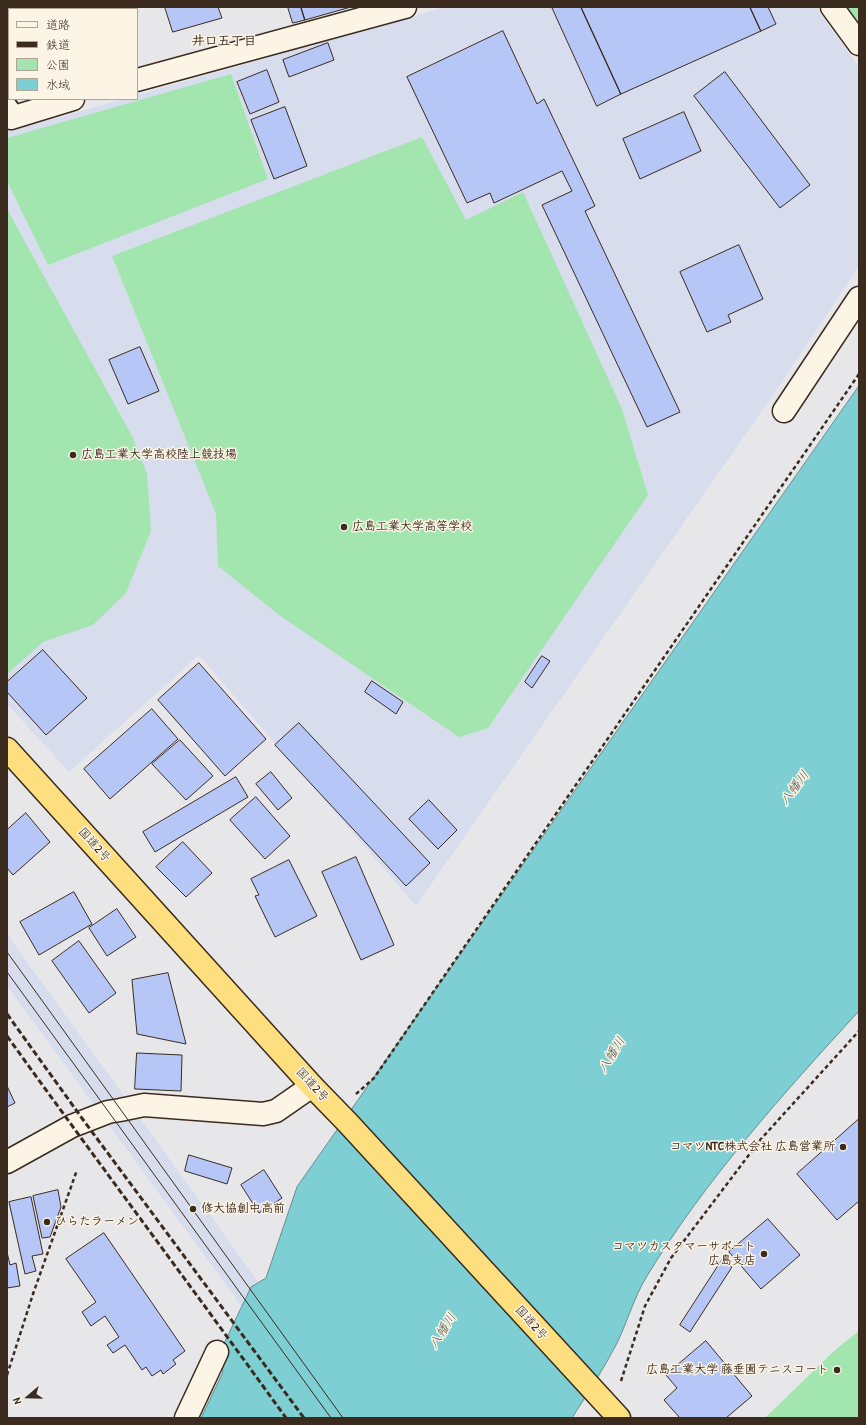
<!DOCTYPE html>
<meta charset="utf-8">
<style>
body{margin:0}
#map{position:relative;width:866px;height:1425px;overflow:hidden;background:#e7e7ea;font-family:"Patrick Hand","Klee One",sans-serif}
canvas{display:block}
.frame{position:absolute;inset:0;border:8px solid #3b2a1e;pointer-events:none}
.legend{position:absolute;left:8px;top:8px;width:130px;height:92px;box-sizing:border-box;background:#fcf5e5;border:1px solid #afa495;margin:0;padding:5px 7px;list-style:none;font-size:12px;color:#3b2a1e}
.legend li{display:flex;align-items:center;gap:8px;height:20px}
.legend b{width:20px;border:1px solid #afa495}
.north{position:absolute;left:8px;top:1377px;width:40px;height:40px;-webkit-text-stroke:3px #fcf5e5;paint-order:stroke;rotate:250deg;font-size:11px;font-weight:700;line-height:16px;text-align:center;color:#3b2a1e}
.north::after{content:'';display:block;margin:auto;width:14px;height:18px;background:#3b2a1e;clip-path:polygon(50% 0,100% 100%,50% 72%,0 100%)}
</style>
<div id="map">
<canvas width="866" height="1425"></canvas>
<div class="frame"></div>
<ul class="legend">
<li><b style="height:5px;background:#fcf5e5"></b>道路</li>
<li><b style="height:5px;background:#3b2a1e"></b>鉄道</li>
<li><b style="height:11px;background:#a3e5af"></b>公園</li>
<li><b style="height:11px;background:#7ecfd4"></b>水域</li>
</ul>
<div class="north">N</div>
</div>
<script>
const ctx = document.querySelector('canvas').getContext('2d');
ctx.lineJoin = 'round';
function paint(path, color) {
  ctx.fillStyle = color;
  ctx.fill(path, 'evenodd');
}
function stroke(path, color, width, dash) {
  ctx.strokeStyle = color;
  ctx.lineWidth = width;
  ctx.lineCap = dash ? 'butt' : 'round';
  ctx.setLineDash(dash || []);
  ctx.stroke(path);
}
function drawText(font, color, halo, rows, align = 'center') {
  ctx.font = font + ' "Patrick Hand","Klee One",sans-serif';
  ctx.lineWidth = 3;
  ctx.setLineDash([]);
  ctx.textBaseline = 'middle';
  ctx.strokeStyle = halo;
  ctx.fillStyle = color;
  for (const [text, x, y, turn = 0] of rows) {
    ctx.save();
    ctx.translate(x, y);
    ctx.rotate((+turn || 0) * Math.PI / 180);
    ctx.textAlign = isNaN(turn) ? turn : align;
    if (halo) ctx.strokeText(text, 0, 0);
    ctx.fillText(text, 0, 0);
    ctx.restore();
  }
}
paint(new Path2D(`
 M 446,7 L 816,7 L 859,67 L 859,266 L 771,398 L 416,906 L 199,655 L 69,772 L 7,704 L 7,132 L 124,99 L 137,99 L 137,95 Z
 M 7,934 L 259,1283 L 245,1311 L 7,986 Z`), '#d8ddee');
paint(new Path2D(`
 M 840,7 L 859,7 L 859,33 Z
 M 231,74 L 268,179 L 48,265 L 7,181 L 7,138 Z
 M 422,137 L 466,220 L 523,192 L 622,409 L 648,495 L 488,728 L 459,737 L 279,615 L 218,566 L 216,514 L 112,256 Z
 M 7,209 L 132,436 L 147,474 L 151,531 L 126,593 L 93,625 L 43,642 L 7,674 Z
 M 859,1331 L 859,1418 L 765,1418 L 835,1350 Z`), '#a3e5af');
const water = new Path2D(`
 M 859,386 L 859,1011 C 783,1094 706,1179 647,1276 C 634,1297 627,1323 616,1345 C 603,1370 587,1394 572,1418 L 201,1418 L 223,1372 L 219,1354 L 251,1287 L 266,1278 L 297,1187 Z`);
paint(water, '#7ecfd4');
stroke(water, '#638d8b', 1);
const building = new Path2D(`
 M 15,7 L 68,7 L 69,9 L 16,9 Z
 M 165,7 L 218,7 L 222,18 L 173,32 Z
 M 288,7 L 301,7 L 305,20 L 293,23 Z
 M 301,7 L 351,7 L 305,20 Z
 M 552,7 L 581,7 L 621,94 L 597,106 Z
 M 581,7 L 750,7 L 761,31 L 621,94 Z
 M 750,7 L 768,7 L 776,24 L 761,31 Z
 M 503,31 L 537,104 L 544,99 L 595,206 L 585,211 L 680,412 L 647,427 L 542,205 L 572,191 L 562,171 L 494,203 L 490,193 L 467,203 L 407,77 Z
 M 328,43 L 334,60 L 289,77 L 283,60 Z
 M 267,70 L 279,102 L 250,114 L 237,82 Z
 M 725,72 L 810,185 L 780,208 L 694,96 Z
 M 285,107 L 307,166 L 274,179 L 251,120 Z
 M 684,112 L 701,151 L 640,179 L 623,139 Z
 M 739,245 L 763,299 L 728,315 L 731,322 L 707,332 L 680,272 Z
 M 140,347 L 159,391 L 128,404 L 109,360 Z
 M 43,650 L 87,698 L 46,735 L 7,692 L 7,682 Z
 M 542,656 L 550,661 L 532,688 L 525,682 Z
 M 199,663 L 266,739 L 225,776 L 158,700 Z
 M 372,681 L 403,702 L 396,714 L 365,692 Z
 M 152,709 L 178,739 L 110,799 L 84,769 Z
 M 299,723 L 430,863 L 406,886 L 275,745 Z
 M 180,740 L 213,776 L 186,800 L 152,764 Z
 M 271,772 L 292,798 L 278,810 L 256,784 Z
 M 236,777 L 248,797 L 155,852 L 143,832 Z
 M 256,797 L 290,836 L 265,859 L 230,820 Z
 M 429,800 L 457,830 L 438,849 L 409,819 Z
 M 26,813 L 50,842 L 13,875 L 7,868 L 7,830 Z
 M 183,842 L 212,873 L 186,897 L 156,867 Z
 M 356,857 L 394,945 L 361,960 L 322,872 Z
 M 289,860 L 317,916 L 275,937 L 255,896 L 259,895 L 251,879 Z
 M 74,892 L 92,924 L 39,955 L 20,922 Z
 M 117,909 L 136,937 L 107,956 L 89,928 Z
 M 79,941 L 116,993 L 89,1013 L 52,961 Z
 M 168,973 L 186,1044 L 137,1034 L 132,980 Z
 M 137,1053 L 182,1055 L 181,1091 L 135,1089 Z
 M 7,1086 L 15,1103 L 7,1107 Z
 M 859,1119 L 859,1201 L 837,1220 L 797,1174 Z
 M 189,1155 L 232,1168 L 227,1184 L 185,1171 Z
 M 264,1170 L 282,1198 L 259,1213 L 241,1185 Z
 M 58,1190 L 61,1207 L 50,1237 L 42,1238 L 33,1196 Z
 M 31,1197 L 43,1254 L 32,1256 L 36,1271 L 25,1274 L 9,1202 Z
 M 768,1219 L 800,1255 L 761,1289 L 729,1252 Z
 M 104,1233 L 185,1351 L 173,1360 L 176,1364 L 163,1374 L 161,1370 L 152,1376 L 146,1367 L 142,1370 L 125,1345 L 113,1353 L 107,1345 L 119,1337 L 105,1316 L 91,1326 L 82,1312 L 96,1302 L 66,1259 Z
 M 7,1252 L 10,1265 L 16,1263 L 20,1286 L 7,1288 Z
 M 722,1260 L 732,1267 L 690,1332 L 680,1325 Z
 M 706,1341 L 752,1396 L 726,1418 L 680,1418 L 664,1400 L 677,1388 L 666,1375 Z`);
paint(building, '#b6c7f7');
stroke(building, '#3b2a1e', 1);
const minor = new Path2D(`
 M 105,7 L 106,9
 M 832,7 L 859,44
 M 137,80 L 405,7
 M 7,108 L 11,118 L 73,99
 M 784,411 L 859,298
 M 7,1162 L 72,1126 L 108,1112 L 120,1110 L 144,1105 L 263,1114 L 276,1111 L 312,1086
 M 186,1418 L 217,1352`);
const highway = new Path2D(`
 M 7,749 L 312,1086 L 347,1122 L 619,1418`);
stroke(minor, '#3b2a1e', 25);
stroke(highway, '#3b2a1e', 25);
stroke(new Path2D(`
 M 356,1094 L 374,1078 L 859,374
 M 7,1375 L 33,1294 L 77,1170
 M 621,1381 L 645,1306 L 671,1258 L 761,1139 L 859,1031`), '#3b2a1e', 2.5, [4, 3]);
stroke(minor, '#fcf5e5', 22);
stroke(highway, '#fddf80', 22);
stroke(new Path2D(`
 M 7,952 L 343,1418
 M 7,972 L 331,1418`), '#3b2a1e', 1);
stroke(new Path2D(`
 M 7,1014 L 84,1121 L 304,1418
 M 7,1036 C 99,1164 194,1290 286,1418`), '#3b2a1e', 3, [6, 3]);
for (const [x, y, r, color] of [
 [73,455,4,"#3b2a1e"],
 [344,527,4,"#3b2a1e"],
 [843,1147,4,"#3b2a1e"],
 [193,1209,4,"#3b2a1e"],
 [47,1222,4,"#3b2a1e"],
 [764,1254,4,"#3b2a1e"],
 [837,1370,4,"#3b2a1e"]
]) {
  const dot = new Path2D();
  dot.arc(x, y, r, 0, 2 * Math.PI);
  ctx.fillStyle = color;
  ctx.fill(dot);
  stroke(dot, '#fcf5e5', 1.5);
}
drawText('bold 12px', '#3b2a1e', '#fcf5e5', [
 ["広島工業大学高校陸上競技場",81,455],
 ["広島工業大学高等学校",352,527],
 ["コマツNTC株式会社 広島営業所",835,1147,"right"],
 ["修大協創中高前",201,1209],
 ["ひらたラーメン",55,1222],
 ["コマツカスタマーサポート",756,1247,"right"],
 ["広島支店",756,1261,"right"],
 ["広島工業大学 藤垂園テニスコート",829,1370,"right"]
], 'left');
drawText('12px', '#3b2a1e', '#fcf5e5', [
 ["国道2号",94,845,48],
 ["国道2号",312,1085,47],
 ["国道2号",531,1323,48]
]);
drawText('bold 13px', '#3b2a1e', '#fcf5e5', [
 ["井口五丁目",224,42]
]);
drawText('italic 13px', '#4c534c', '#fcf5e5', [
 ["八幡川",795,788,-53],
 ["八幡川",612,1055,-58],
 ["八幡川",443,1331,-58]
]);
</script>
